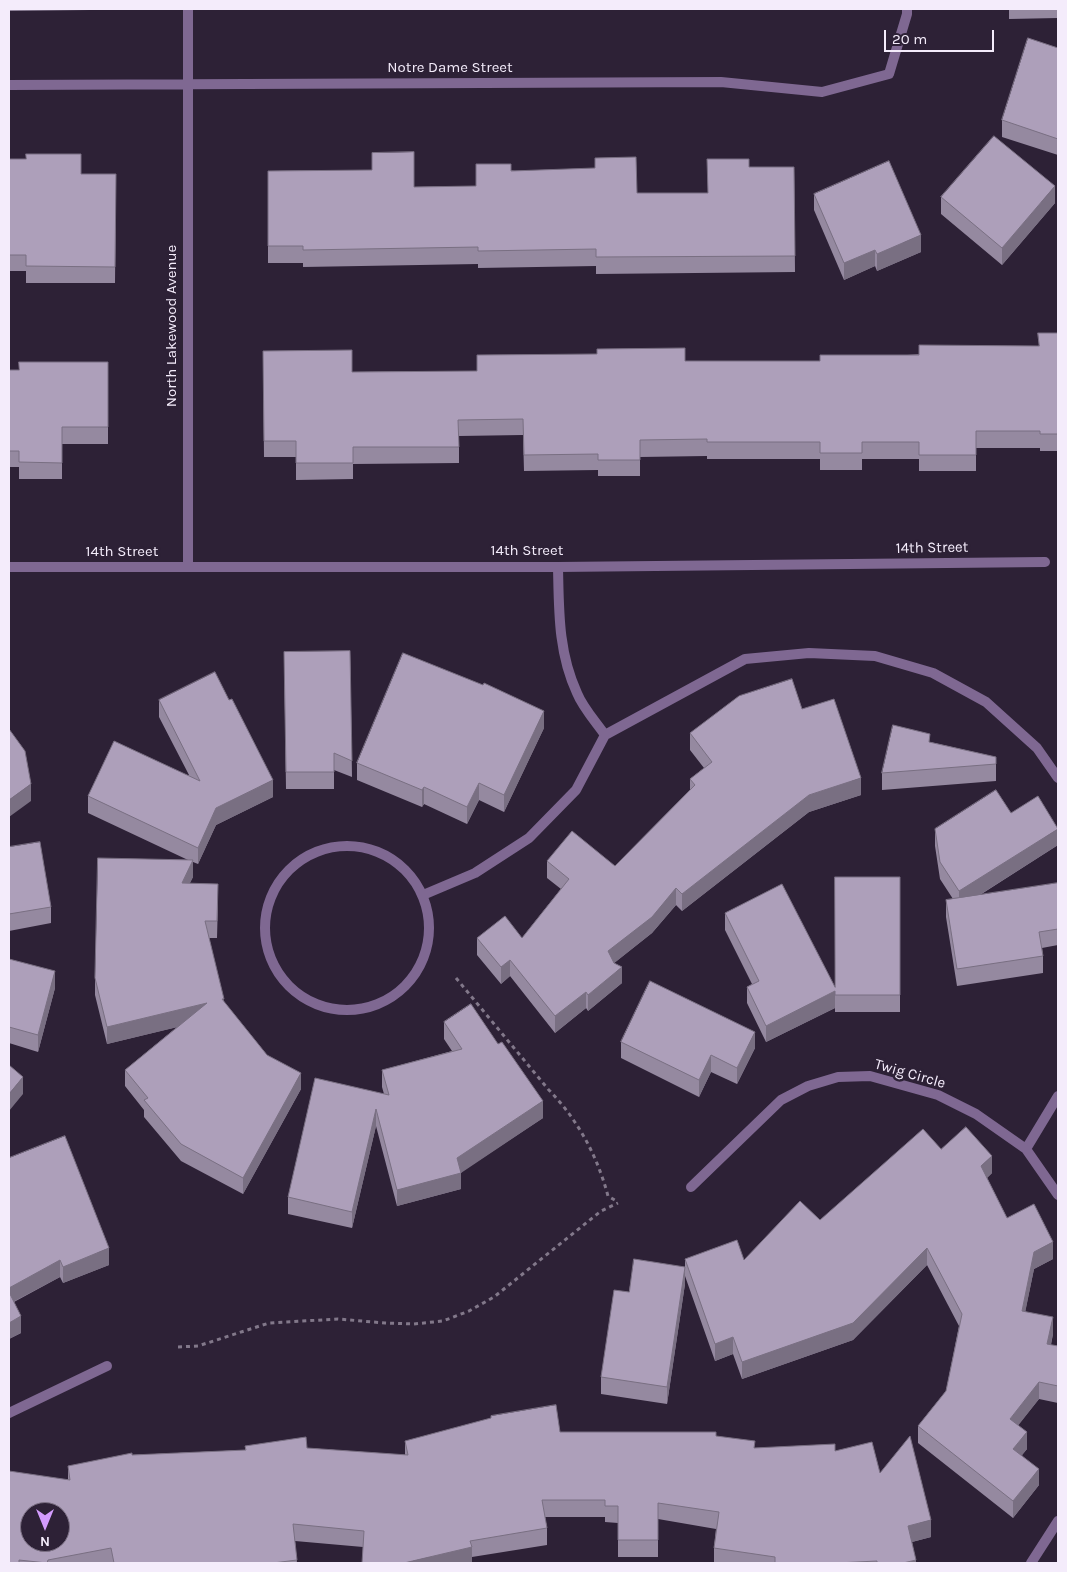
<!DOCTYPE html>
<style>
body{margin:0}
#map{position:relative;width:1067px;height:1572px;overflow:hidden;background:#2d2136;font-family:Karla,sans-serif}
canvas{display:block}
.frame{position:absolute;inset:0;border:10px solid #f4ecfb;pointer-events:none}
.north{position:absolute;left:20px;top:1502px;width:50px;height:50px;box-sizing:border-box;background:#2d2136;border:1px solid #7d7285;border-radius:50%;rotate:180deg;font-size:14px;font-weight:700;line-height:20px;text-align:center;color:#f4ecfb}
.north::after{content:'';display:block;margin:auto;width:18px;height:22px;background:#d39cfd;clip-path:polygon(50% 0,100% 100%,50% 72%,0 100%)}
.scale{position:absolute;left:884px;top:30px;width:110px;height:22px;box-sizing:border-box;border:2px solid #f4ecfb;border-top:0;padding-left:6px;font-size:15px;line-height:18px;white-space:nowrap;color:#f4ecfb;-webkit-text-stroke:4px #2d2136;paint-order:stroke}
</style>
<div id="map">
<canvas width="1067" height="1572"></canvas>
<div class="frame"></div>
<div class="north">N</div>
<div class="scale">20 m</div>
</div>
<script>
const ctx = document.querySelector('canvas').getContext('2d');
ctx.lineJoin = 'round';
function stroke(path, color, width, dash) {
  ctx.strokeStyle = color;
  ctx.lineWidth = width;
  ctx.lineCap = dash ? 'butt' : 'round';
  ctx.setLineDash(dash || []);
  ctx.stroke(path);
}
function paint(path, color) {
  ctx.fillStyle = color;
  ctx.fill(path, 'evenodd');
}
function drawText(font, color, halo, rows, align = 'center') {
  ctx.font = font + ' Karla,sans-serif';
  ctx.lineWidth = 5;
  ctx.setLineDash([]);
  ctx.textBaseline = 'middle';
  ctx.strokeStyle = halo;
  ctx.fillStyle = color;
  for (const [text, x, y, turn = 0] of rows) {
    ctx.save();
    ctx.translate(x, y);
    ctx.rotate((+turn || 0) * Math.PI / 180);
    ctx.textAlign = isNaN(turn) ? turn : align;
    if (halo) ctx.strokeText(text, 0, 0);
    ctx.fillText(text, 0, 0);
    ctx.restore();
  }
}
stroke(new Path2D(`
 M 456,978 L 548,1089 C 578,1120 597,1155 608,1196 L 618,1202
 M 178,1347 L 198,1346 L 269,1323 L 338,1319 L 385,1323 L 414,1324 L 443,1321 L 469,1311 L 494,1297 L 601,1211 L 618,1203`), '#82788a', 3, [4, 4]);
stroke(new Path2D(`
 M 188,9 L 188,567
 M 9,85 L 721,82 L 822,92 L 889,74 L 907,14 L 907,9
 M 558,567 C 559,610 558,652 577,693 C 583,708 596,722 605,735
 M 605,735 L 745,659 L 809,653 L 875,656 L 933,673 L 986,702 L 1037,748 L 1058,778
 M265 928a82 82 0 1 1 164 0a82 82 0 1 1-164 0Z
 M 423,895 L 475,873 L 529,838 L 576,790 L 605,735
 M 1026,1149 L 1058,1096
 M 691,1187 L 781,1100 L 808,1086 L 838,1077 L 870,1076 L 938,1095 L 976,1114 L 1026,1149 L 1058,1195
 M 9,1413 L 107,1366
 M 1031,1563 L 1058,1521`), '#7f6892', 10);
stroke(new Path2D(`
 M 9,567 L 558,567 L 1045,562`), '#7f6892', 10);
paint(new Path2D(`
 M 9,9 L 90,9 L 90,10 L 9,11 Z
 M 1009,9 L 1058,9 L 1058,18 L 1009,19 Z
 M 1058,48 L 1058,155 L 1002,137 L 1002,120 Z
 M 9,159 L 81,174 L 116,174 L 115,283 L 26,283 L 26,271 L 9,271 Z
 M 476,164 L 637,193 L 708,193 L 749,167 L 794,167 L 795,272 L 596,274 L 596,266 L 478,268 L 478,264 L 303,267 L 303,263 L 268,263 L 268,171 L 372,170 L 414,187 L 476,186 Z
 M 814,194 L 921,252 L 877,271 L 875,266 L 844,280 L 814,210 Z
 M 941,197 L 1055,203 L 1002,265 L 941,214 Z
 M 1058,333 L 1058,451 L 1040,451 L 1040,448 L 976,448 L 976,471 L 919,471 L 919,459 L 862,459 L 862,470 L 820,470 L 820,459 L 707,459 L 707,456 L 640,457 L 640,476 L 598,476 L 598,470 L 524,471 L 523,435 L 459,436 L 459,463 L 353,464 L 353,479 L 296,480 L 296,457 L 264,457 L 263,351 L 352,372 L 477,371 L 685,361 L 820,361 L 1038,346 Z
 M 108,362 L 108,444 L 62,444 L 62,479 L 19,479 L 19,467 L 9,467 L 9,370 L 19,370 Z
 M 350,651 L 352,777 L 334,770 L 334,789 L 286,789 L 284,652 Z
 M 159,700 L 273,797 L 216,825 L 198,864 L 193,862 L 193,877 L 189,884 L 218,901 L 217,938 L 209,938 L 224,1002 L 267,1055 L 301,1089 L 243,1194 L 181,1161 L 144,1117 L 144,1110 L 125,1086 L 125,1070 L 177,1027 L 107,1044 L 95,995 L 95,978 L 188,860 L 88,813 L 88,796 L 189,775 L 159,717 Z
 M 802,709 L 861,795 L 809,812 L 682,911 L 676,905 L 652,933 L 614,963 L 622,983 L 588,1011 L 586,1008 L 555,1033 L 510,976 L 501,984 L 477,955 L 477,938 L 522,938 L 561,889 L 547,878 L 547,861 L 615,866 L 690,790 L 690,779 L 704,768 L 690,750 L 690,733 Z
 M 544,728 L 504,812 L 479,800 L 467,824 L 424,804 L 422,807 L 357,780 L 357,763 Z
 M 930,742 L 996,757 L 996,781 L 882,790 L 882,773 Z
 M 1011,813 L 1058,845 L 980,895 L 1058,883 L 1058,945 L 1042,948 L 1043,956 L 1043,973 L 957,986 L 946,917 L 946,900 L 953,899 L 940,879 L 935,846 L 935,829 Z
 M 9,847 L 51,907 L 51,923 L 9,931 Z
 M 900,877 L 900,1012 L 835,1012 L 835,1008 L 766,1042 L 747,1003 L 747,987 L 752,984 L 725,930 L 725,913 L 835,987 Z
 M 9,959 L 55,988 L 38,1052 L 9,1043 Z
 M 444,1022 L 543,1118 L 461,1172 L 461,1189 L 397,1206 L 376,1126 L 352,1228 L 288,1214 L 288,1197 L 384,1094 L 382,1087 L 382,1070 L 452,1051 L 444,1039 Z
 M 621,1042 L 755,1048 L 737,1084 L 711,1072 L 699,1097 L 621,1058 Z
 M 941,1149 L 992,1173 L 987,1178 L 1007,1218 L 1053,1259 L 1034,1269 L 1025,1312 L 1053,1334 L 1051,1345 L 1058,1346 L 1058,1403 L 1039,1399 L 1018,1425 L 1027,1449 L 1022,1455 L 1039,1485 L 1013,1518 L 918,1443 L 918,1426 L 946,1391 L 959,1326 L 927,1265 L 853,1340 L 742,1379 L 733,1354 L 715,1361 L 685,1276 L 685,1284 L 667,1404 L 601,1394 L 601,1377 L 629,1292 L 685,1267 L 685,1259 L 744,1260 L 820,1220 Z
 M 9,1158 L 109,1265 L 63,1283 L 60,1277 L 14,1302 L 21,1333 L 9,1339 Z
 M 560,1432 L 716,1436 L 755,1448 L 835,1451 L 880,1473 L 931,1537 L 912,1542 L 916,1563 L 714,1563 L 714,1548 L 716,1529 L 658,1519 L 658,1557 L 618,1557 L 618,1523 L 605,1522 L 605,1517 L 545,1517 L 547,1528 L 547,1545 L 472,1557 L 472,1563 L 363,1547 L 295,1541 L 297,1563 L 9,1563 L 68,1479 L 68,1466 L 132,1455 L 245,1450 L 245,1446 L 307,1448 L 405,1455 L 405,1441 Z`), '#9589a0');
paint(new Path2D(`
 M 1055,186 L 1055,203 L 1002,265 L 1002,248 Z
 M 921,235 L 921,252 L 877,271 L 877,254 Z
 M 875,250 L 875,266 L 844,280 L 844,263 Z
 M 544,711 L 544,728 L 504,812 L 504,795 Z
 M 861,778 L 861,795 L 809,812 L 682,911 L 682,894 L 809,795 Z
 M 273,780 L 273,797 L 216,825 L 198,864 L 198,848 L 216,808 Z
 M 479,783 L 479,800 L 467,824 L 467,807 Z
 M 31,784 L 31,801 L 9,817 L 9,800 Z
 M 424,787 L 424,804 L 422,807 L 422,790 Z
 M 1058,829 L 1058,845 L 959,908 L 959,891 Z
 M 193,860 L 193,877 L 182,900 L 182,883 Z
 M 676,888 L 676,905 L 652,933 L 608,968 L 608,951 Z
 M 510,960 L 510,976 L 501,984 L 501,967 Z
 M 622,967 L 622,983 L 588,1011 L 588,995 Z
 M 55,971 L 55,988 L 38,1052 L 38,1035 Z
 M 835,991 L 835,1008 L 766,1042 L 766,1026 Z
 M 586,992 L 586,1008 L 555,1033 L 555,1016 Z
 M 207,1003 L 207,1020 L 107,1044 L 107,1027 Z
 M 755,1032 L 755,1048 L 737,1084 L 737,1068 Z
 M 711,1055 L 711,1072 L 699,1097 L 699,1080 Z
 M 301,1073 L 301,1089 L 243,1194 L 243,1178 Z
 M 23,1077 L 23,1094 L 9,1111 L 9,1094 Z
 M 543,1101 L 543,1118 L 461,1173 L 461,1189 L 397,1206 L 397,1190 L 457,1158 Z
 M 376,1109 L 376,1126 L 352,1228 L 352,1212 Z
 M 992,1156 L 992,1173 L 981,1183 L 981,1166 Z
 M 1053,1242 L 1053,1259 L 1034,1269 L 1022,1328 L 1022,1311 L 1034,1252 Z
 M 109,1248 L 109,1265 L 63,1283 L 63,1267 Z
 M 927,1248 L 927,1265 L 853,1340 L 742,1379 L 742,1362 Z
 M 60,1260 L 60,1277 L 9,1304 L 9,1288 Z
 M 685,1267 L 685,1284 L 667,1404 L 667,1387 Z
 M 21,1316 L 21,1333 L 9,1339 L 9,1323 Z
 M 1053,1317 L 1053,1334 L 1047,1361 L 1047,1344 Z
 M 733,1337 L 733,1354 L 715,1361 L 715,1344 Z
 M 1039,1382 L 1039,1399 L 1010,1436 L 1010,1419 Z
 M 1027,1432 L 1027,1449 L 1013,1466 L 1013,1449 Z
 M 1039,1469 L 1039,1485 L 1013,1518 L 1013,1501 Z
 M 931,1520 L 931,1537 L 908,1543 L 908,1526 Z
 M 472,1547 L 472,1563 L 404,1563 Z
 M 916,1560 L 916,1563 L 903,1563 Z`), '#796f82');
const building = new Path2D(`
 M 1028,38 L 1058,48 L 1058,139 L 1002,120 Z
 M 994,136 L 1055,186 L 1002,248 L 941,197 Z
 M 414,152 L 414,187 L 476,186 L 476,164 L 511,164 L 511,171 L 595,168 L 595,158 L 636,157 L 637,193 L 708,193 L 707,159 L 749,159 L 749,167 L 794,167 L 795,256 L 596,257 L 596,249 L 478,251 L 478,247 L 303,250 L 303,246 L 268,246 L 268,171 L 372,170 L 372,153 Z
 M 26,154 L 81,154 L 81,174 L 116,174 L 115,267 L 26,266 L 26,255 L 9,255 L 9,159 L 26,159 Z
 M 889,161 L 921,235 L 877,254 L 875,250 L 844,263 L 814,194 Z
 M 1038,333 L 1058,333 L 1058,434 L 1040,434 L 1040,431 L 976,431 L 976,455 L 919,455 L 919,442 L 862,442 L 862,453 L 820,453 L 820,442 L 707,442 L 707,439 L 640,440 L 640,460 L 598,460 L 598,454 L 524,455 L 523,419 L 458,420 L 459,447 L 353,447 L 353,463 L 296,463 L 296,441 L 264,441 L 263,351 L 352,350 L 352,372 L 477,371 L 477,355 L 597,354 L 597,349 L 685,348 L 685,361 L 820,361 L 820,355 L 919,355 L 919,345 L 1039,346 Z
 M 19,362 L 108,362 L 108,427 L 62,427 L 62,463 L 19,462 L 19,451 L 9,451 L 9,370 L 19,370 Z
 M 350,651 L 352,761 L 334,753 L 334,772 L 286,772 L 284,652 Z
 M 403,653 L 483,685 L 484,683 L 544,711 L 504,795 L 479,783 L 467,807 L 424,787 L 422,790 L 357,763 Z
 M 215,672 L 229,700 L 232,699 L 273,780 L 216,808 L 198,848 L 88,796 L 114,741 L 200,781 L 159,700 Z
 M 792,679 L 802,709 L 834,699 L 861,778 L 809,795 L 682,894 L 676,888 L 652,917 L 608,951 L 614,963 L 622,967 L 588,995 L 586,992 L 555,1016 L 510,960 L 501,967 L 477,938 L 505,916 L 522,938 L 569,879 L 547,861 L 572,831 L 615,866 L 695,785 L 690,779 L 712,762 L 690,733 L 739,696 Z
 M 893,725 L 930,734 L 929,742 L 996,757 L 996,764 L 882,773 Z
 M 9,729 L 25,751 L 31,784 L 9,800 Z
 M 996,790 L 1011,813 L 1038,796 L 1058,829 L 959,891 L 940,862 L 935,829 Z
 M 40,842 L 51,907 L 9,914 L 9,847 Z
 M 98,858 L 193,860 L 182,883 L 218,884 L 217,921 L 205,921 L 224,999 L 222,999 L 267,1055 L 301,1073 L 243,1178 L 181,1144 L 144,1100 L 148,1098 L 125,1070 L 207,1003 L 107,1027 L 95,978 Z
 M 835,877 L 900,877 L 900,995 L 835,995 L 835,991 L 766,1026 L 747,987 L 759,981 L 725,913 L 782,884 L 835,987 Z
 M 1058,883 L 1058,929 L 1039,932 L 1043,956 L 957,969 L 946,900 Z
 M 9,959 L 55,971 L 38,1035 L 9,1027 Z
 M 650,981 L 755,1032 L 737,1068 L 711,1055 L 699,1080 L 621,1042 Z
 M 471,1004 L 498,1044 L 502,1042 L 543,1101 L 457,1158 L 461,1173 L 397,1190 L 376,1109 L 352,1212 L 288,1197 L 315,1078 L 389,1095 L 382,1070 L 462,1049 L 444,1022 Z
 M 9,1065 L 23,1077 L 9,1094 Z
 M 966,1127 L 992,1156 L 981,1166 L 1007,1218 L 1034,1204 L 1053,1242 L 1034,1252 L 1022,1311 L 1053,1317 L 1047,1344 L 1058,1346 L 1058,1386 L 1039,1382 L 1010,1419 L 1027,1432 L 1013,1449 L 1039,1469 L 1013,1501 L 918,1426 L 946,1391 L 962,1314 L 927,1248 L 853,1323 L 742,1362 L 733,1337 L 715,1344 L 685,1259 L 737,1240 L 744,1260 L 800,1201 L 820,1220 L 923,1129 L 941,1149 Z
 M 65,1136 L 109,1248 L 63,1267 L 60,1260 L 9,1288 L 9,1158 Z
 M 634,1259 L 685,1267 L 667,1387 L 601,1377 L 614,1290 L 629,1292 Z
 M 9,1292 L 21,1316 L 9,1323 Z
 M 556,1405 L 560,1432 L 716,1432 L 716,1436 L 755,1441 L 754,1448 L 835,1444 L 835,1451 L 872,1442 L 880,1473 L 910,1436 L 931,1520 L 908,1526 L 916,1560 L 903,1563 L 877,1563 L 877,1561 L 837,1563 L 775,1563 L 775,1557 L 714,1548 L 719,1512 L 658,1503 L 658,1540 L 618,1540 L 618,1506 L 605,1506 L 605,1500 L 542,1500 L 547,1528 L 470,1541 L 472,1547 L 404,1563 L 362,1563 L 364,1531 L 293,1524 L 297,1560 L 273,1563 L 114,1563 L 111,1548 L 48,1560 L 47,1563 L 19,1560 L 19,1563 L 9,1563 L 9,1471 L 70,1480 L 68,1466 L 132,1453 L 132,1455 L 246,1450 L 245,1446 L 306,1437 L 307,1448 L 408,1455 L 405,1441 L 491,1418 L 491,1416 ZM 30,1512 L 60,1512 L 60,1542 L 30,1542 Z`);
paint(building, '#ad9fba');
stroke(building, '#796f82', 1);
drawText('15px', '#f4ecfb', '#2d2136', [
 ["Notre Dame Street",450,68],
 ["North Lakewood Avenue",172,326,-90],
 ["14th Street",932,548,-1],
 ["14th Street",527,551],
 ["14th Street",122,552],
 ["Twig Circle",910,1074,16]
]);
</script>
